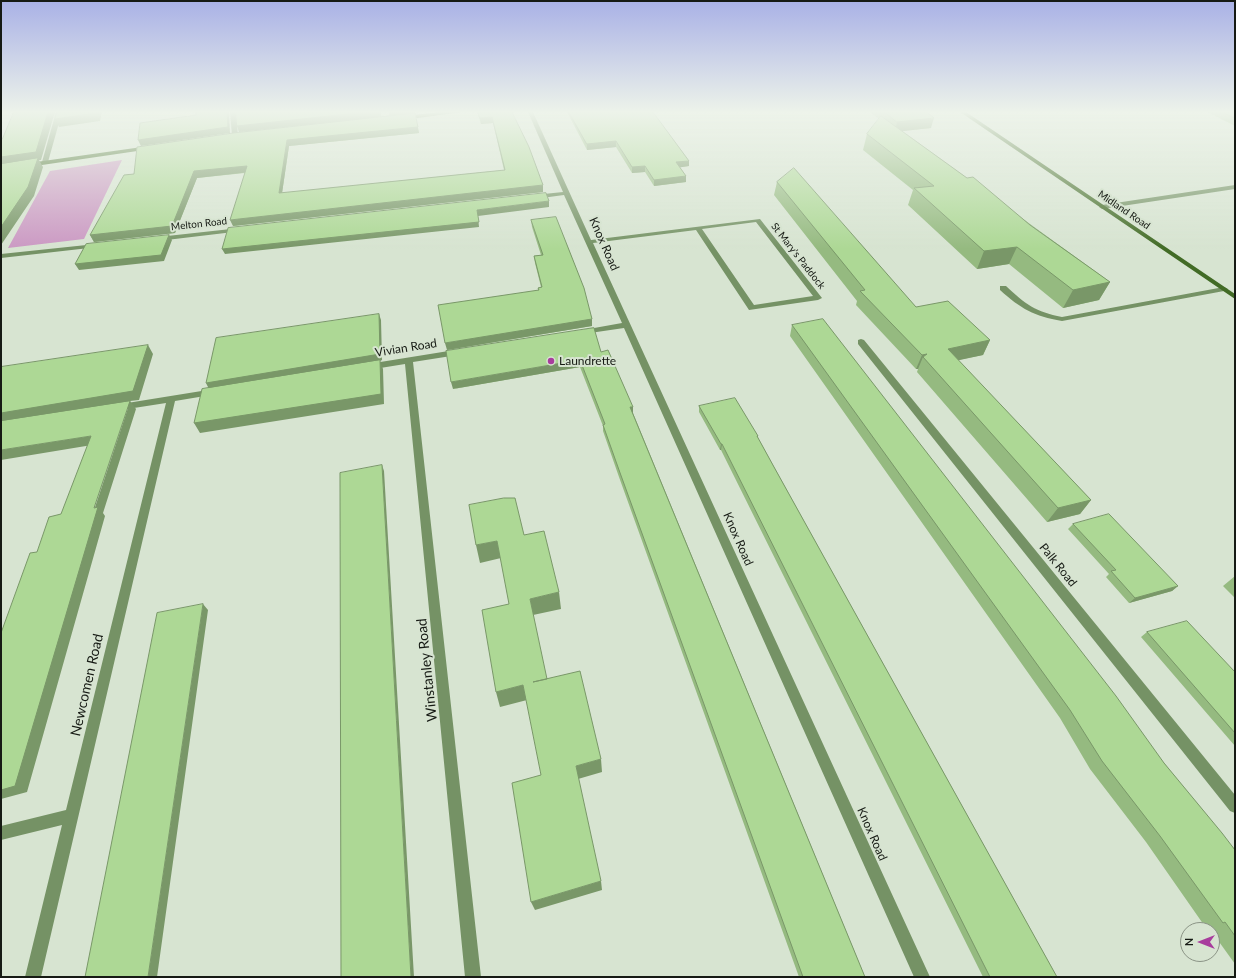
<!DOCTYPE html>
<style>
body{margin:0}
#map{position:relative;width:1236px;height:978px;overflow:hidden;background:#d7e4d1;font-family:Lato,sans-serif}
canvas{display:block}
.frame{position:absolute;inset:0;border:2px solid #161a14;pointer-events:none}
.north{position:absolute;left:1180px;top:922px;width:40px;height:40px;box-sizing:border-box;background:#d7e4d1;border:1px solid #8a9385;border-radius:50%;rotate:270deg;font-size:11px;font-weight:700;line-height:16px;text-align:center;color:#161a14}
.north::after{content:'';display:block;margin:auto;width:14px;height:18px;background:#a83d9d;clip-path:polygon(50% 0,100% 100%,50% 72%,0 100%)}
</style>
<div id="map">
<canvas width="1236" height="978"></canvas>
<div class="frame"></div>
<div class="north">N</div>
</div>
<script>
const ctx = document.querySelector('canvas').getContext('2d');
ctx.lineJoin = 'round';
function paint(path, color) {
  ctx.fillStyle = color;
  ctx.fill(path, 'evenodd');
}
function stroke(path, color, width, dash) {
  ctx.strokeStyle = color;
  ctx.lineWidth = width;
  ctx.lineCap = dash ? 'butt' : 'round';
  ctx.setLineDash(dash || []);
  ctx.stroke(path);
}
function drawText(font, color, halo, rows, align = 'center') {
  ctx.font = font + ' Lato,sans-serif';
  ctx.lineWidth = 4;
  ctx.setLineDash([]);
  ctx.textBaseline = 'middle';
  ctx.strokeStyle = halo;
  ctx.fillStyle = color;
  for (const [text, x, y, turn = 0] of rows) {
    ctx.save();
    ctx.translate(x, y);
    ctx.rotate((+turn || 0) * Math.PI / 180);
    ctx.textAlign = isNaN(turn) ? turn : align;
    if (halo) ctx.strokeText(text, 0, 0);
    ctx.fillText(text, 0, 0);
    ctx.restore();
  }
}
paint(new Path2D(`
 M 122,160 L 84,239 L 8,248 L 50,171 Z`), '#cb99c3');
paint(new Path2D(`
 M 1000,286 L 1006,286 C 1025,304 1036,312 1062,317 L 1224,287 L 1228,289 L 1224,291 L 1062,321 C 1034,316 1021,309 1000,290 Z`), '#759265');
paint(new Path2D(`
 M 56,112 L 62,112 L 48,162 L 45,164 L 42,162 Z
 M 230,112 L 236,112 L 238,136 L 235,138 L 232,136 Z
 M 528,112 L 533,112 L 591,240 L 760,219 L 822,298 L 818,300 L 749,310 L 696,230 L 593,243 L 930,977 L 914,977 L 624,328 L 583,334 L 579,332 L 583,330 L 622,323 L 564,195 L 534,199 L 531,197 L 534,195 L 563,192 ZM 756,222 L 813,296 L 754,305 L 702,229 Z
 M 1235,185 L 1235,189 L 1102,209 L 1099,207 L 1102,205 Z
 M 240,228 L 242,229 L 242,231 L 158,241 L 155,239 L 158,237 Z
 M 96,244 L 99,246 L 98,247 L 1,258 L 1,254 Z
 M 861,339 L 864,340 L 1235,795 L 1235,813 L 1230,811 L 858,344 L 858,340 Z
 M 461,349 L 465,352 L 464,354 L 413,362 L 481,977 L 465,977 L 405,364 L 368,370 L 364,367 L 368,364 Z
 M 214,389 L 218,392 L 217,394 L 175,401 L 41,977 L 25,977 L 62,825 L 1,840 L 1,826 L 66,810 L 166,403 L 121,410 L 117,407 L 121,404 Z`), '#759265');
paint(new Path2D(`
 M 441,112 L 463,112 L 403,120 L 400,118 L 403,116 Z
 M 960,112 L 966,112 L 1235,294 L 1235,299 Z
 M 149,146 L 151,147 L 151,149 L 1,171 L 1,167 Z`), '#426b26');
paint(new Path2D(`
 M 236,112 L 381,112 L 381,117 L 389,116 L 389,112 L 415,112 L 419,133 L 289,146 L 282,193 L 504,170 L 493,123 L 481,124 L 477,112 L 512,112 L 543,192 L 233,226 L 245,173 L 197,178 L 175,233 L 94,242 L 90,235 L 134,174 L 314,124 L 239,132 Z
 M 567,112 L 653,112 L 689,161 L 689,166 L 680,167 L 686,176 L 686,182 L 654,186 L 645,172 L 632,173 L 616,147 L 587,150 Z
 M 870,112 L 927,112 L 931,128 L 902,131 L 1110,282 L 1099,300 L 1063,308 L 1009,264 L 977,269 L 908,205 L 913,190 L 863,150 L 867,134 L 879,119 Z
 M 1207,112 L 1235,112 L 1235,126 Z
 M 777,182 L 916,307 L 990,340 L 983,355 L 958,360 L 1091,500 L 1080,514 L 1047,522 L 917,372 L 918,369 L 916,369 L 856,305 L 857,301 L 774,195 Z
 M 531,220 L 592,326 L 447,350 L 538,290 L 538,288 L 541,287 L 535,263 L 534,256 L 541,255 L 532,227 Z
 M 792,325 L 1164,763 L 1235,850 L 1235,964 L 1212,932 L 1212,930 L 1211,930 L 1209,927 L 1206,928 L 1146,842 L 1090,769 L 1060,718 L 790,336 Z
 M 601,352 L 633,413 L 865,977 L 799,977 L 619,477 L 603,431 L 603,426 L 580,367 L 453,389 Z
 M 699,406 L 758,436 L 758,438 L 1057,977 L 983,977 L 721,450 L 720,450 L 699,412 Z
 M 1073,524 L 1178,586 L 1172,591 L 1129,603 L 1106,577 L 1109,574 L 1068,529 Z
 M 1235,576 L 1235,598 L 1223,586 Z
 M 1147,632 L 1235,672 L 1235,746 L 1141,637 Z`), '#95ba80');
paint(new Path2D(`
 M 48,112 L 55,112 L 41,160 L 39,160 L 43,167 L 34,196 L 1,245 L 1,157 Z
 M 96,112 L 102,112 L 100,121 L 59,127 L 55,119 Z
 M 227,112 L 229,112 L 230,133 L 141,146 L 138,140 Z
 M 366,112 L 381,112 L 381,117 L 239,132 L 237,126 Z
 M 389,112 L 415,112 L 419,133 L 289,146 L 281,200 L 279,193 L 287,140 L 390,116 Z
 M 492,117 L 493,123 L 481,124 L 480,118 Z
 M 934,118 L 931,128 L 895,132 L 897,122 Z
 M 616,141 L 616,147 L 587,150 L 587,144 Z
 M 689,161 L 689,166 L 676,168 L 676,162 Z
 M 247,166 L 250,172 L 197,178 L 175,233 L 94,242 L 90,235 L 194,171 Z
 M 645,166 L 645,172 L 632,173 L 632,167 Z
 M 686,176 L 686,182 L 654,186 L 654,180 Z
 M 543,185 L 543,192 L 233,226 L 230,220 Z
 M 549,201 L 549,207 L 478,216 L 479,227 L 225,254 L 222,249 L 477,210 Z
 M 169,235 L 172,240 L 164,261 L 79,270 L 75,264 Z
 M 1017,247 L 1009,264 L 977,269 L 984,251 Z
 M 1110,282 L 1099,300 L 1063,308 L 1073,290 Z
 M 379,314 L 381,320 L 382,360 L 380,361 L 383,369 L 384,404 L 200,433 L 194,423 L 209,389 L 206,383 Z
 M 592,319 L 592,326 L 447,350 L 445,343 Z
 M 990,340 L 983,355 L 941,364 L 948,349 Z
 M 148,345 L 153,354 L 139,400 L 130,401 L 136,409 L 103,513 L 105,516 L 27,792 L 1,799 L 1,790 L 130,402 L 1,423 L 1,413 Z
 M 927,354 L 923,357 L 918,369 L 916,369 L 922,355 Z
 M 580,360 L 580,367 L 453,389 L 451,382 Z
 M 630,407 L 633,407 L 633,413 L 630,414 Z
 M 91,436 L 98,444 L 1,460 L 1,450 Z
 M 721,444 L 722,444 L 721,450 L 720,450 Z
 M 382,465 L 384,471 L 414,977 L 411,977 Z
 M 1091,500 L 1080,514 L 1047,522 L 1058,508 Z
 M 497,541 L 501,558 L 480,563 L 476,545 Z
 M 1178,586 L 1172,591 L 1129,603 L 1135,598 Z
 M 559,592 L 561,609 L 533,615 L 530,599 Z
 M 203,604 L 208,610 L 157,977 L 148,977 Z
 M 523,685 L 527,700 L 500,707 L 496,692 Z
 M 601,759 L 602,772 L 578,779 L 576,766 Z
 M 601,881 L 602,890 L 535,910 L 531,902 Z`), '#799768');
const building = new Path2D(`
 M 14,112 L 48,112 L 36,152 L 1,157 L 1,139 L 2,139 Z
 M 57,112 L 96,112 L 96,113 L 55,119 Z
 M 196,112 L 227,112 L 228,127 L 138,140 L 140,123 L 196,115 Z
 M 236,112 L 366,112 L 237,126 Z
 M 478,112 L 512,112 L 529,147 L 543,185 L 230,220 L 247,166 L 194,171 L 172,226 L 90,235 L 124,175 L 134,174 L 137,147 L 233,133 L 415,113 L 418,127 L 287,140 L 279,193 L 505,170 L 492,117 L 480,118 Z
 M 569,112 L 653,112 L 689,161 L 676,162 L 686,176 L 654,180 L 645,166 L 632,167 L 616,141 L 587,144 Z
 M 885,112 L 927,112 L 934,118 L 897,122 Z
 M 1223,112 L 1235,112 L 1235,118 Z
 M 881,116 L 967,178 L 973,177 L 1030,225 L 1110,282 L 1073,290 L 1017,247 L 984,251 L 914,188 L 934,186 L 867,134 Z
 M 38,158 L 28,187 L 1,227 L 1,164 Z
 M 794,168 L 916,307 L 948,301 L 990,340 L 948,349 L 1091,500 L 1058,508 L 923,357 L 927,354 L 922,355 L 860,291 L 865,290 L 777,182 Z
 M 546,193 L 549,201 L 477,210 L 479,222 L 222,249 L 228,228 Z
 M 556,217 L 584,288 L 592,319 L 445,343 L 438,305 L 539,290 L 538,288 L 542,287 L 534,256 L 543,255 L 531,220 Z
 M 169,235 L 161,255 L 75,264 L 86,244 Z
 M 379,314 L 380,354 L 206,383 L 216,338 Z
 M 823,319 L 1116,696 L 1164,763 L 1222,833 L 1235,850 L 1235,936 L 1225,922 L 1223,923 L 1160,836 L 1102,761 L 1070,710 L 792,325 Z
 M 594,328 L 601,352 L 608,350 L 633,407 L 630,407 L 865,977 L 803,977 L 619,470 L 603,425 L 605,424 L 580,360 L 451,382 L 446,351 Z
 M 148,345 L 133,391 L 1,413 L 1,367 Z
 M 380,360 L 381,394 L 194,423 L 202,389 Z
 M 735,398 L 758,436 L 757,436 L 774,467 L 1057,977 L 990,977 L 722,444 L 721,444 L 699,406 Z
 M 130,401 L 94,508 L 98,507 L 15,786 L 1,790 L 1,633 L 30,553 L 37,552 L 49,517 L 61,514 L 91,436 L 1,450 L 1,421 Z
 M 382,465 L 411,977 L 341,977 L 340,473 Z
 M 504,498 L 515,498 L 524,535 L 544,531 L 559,592 L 530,599 L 547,679 L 533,682 L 580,671 L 601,759 L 576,766 L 601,881 L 531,902 L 512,783 L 541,775 L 523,685 L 496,692 L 482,610 L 509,604 L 497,541 L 476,545 L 469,505 Z
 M 1109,514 L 1178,586 L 1135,598 L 1111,571 L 1116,570 L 1073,524 Z
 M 203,604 L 148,977 L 85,977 L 157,613 Z
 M 1187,621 L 1235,672 L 1235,733 L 1147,632 Z`);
paint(building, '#add895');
stroke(building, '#799768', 1);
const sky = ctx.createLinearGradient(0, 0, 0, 249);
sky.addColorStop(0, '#a9b1e6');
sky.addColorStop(0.45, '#edf3ea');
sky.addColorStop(1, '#edf3ea00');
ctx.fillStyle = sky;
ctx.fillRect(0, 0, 1236, 249);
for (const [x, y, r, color] of [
 [551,361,4,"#a83d9d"]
]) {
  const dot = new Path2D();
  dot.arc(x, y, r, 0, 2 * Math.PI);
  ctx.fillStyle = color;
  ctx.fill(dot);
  stroke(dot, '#d7e4d1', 1.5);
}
drawText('10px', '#161a14', '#d7e4d1', [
 ["Midland Road",1124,210,34],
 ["Melton Road",199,224,-6],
 ["St Mary's Paddock",798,256,52]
]);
drawText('12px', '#161a14', '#d7e4d1', [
 ["Knox Road",604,244,66],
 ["Vivian Road",406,348,-9],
 ["Knox Road",738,539,66],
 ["Palk Road",1058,565,51],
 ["Knox Road",872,834,66]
]);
drawText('12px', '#161a14', '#d7e4d1', [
 ["Laundrette",559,361]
], 'left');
drawText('14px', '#161a14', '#d7e4d1', [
 ["Winstanley Road",427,670,-96],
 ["Newcomen Road",87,685,-77]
]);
</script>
